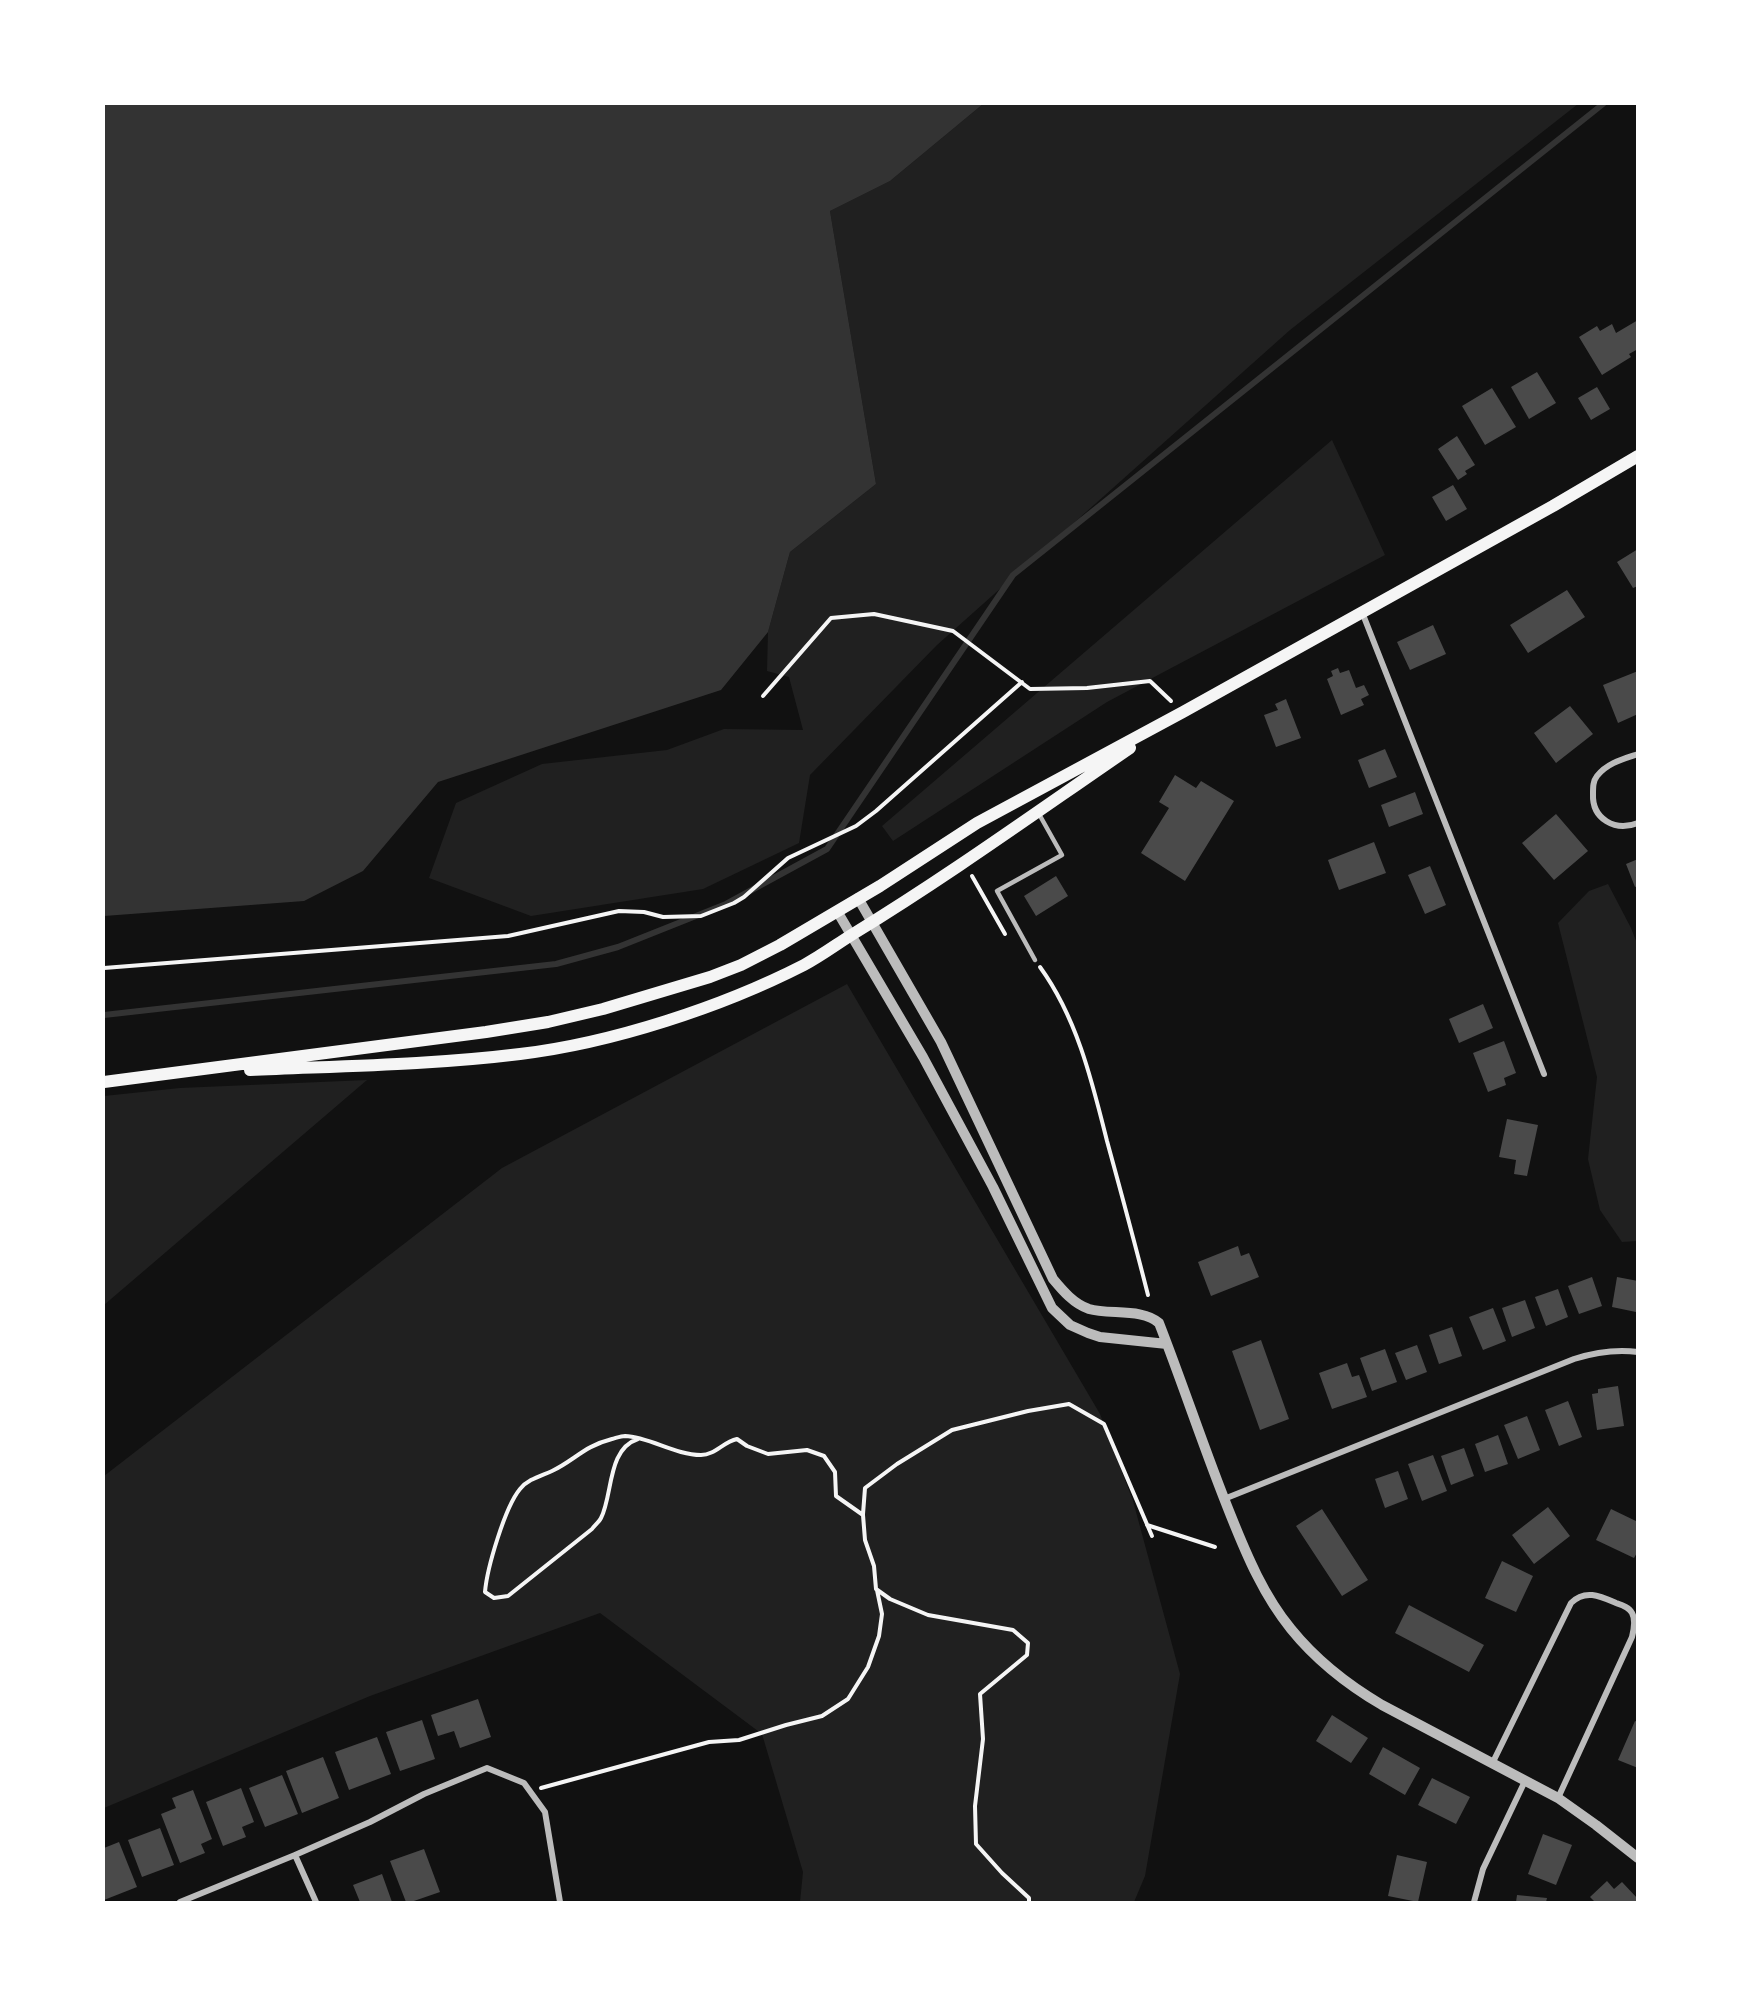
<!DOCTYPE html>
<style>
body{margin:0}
#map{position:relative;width:1741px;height:2006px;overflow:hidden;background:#111;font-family:"Crimson Pro",serif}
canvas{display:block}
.frame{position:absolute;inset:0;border:105px solid #fff;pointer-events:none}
</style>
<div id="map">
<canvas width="1741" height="2006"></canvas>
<div class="frame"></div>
</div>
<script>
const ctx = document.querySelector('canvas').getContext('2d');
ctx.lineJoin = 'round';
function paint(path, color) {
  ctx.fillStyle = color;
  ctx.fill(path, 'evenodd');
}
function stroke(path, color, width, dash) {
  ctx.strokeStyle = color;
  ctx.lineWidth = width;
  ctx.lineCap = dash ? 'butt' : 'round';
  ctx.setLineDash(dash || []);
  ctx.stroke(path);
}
paint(new Path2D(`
 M 983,104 L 1578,104 L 1290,330 L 937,645 L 810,775 L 799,843 L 703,889 L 531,916 L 429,878 L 456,803 L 542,764 L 667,750 L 724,729 L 803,730 L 789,677 L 767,671 L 768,632 L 790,552 L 876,484 L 830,211 L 890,181 Z
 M 1332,440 L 1385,555 L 1107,702 L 893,841 L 882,826 Z
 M 1608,884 L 1631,928 L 1638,946 L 1637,1241 L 1622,1242 L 1600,1210 L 1588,1159 L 1597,1077 L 1558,923 L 1589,891 Z
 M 847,984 L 1100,1414 L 1133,1501 L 1180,1674 L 1145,1876 L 1134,1902 L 800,1902 L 803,1872 L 762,1734 L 600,1613 L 370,1696 L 104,1808 L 104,1476 L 502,1168 Z
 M 367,1080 L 104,1305 L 104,1096 L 180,1088 Z`), '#202020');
paint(new Path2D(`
 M 104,104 L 983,104 L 890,181 L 830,211 L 876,484 L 790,552 L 768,632 L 721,690 L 438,782 L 363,871 L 304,901 L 104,916 Z`), '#333');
stroke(new Path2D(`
 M 104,1015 L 556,964 L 618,947 L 726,904 L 827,849 L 1013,575 L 1603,104`), '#333', 6);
paint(new Path2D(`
 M 1638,320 L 1638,349 L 1629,354 L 1631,357 L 1602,375 L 1579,337 L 1597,326 L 1600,331 L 1612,324 L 1616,333 Z
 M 1537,372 L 1556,403 L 1529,419 L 1511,387 Z
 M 1597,387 L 1610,409 L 1591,420 L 1578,398 Z
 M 1492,388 L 1516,427 L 1485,445 L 1462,406 Z
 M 1457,436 L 1475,465 L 1465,471 L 1467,474 L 1458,480 L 1438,449 Z
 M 1453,485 L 1467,509 L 1446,521 L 1432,497 Z
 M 1638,549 L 1638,586 L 1633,588 L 1617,562 Z
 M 1567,590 L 1585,617 L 1528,653 L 1510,625 Z
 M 1433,625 L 1446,654 L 1410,670 L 1397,642 Z
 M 1338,668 L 1340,673 L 1349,670 L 1356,688 L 1364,685 L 1369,695 L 1361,699 L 1364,705 L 1341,715 L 1327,679 L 1333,676 L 1331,671 Z
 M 1638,671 L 1638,714 L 1618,723 L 1603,685 Z
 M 1286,699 L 1301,738 L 1276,747 L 1264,715 L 1278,710 L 1275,704 Z
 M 1570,706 L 1593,734 L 1556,763 L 1534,733 Z
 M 1385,749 L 1397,777 L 1369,788 L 1358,760 Z
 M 1175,775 L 1196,788 L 1201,781 L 1234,801 L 1185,881 L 1141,853 L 1169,808 L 1159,802 Z
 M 1415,792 L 1423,814 L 1389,827 L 1381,805 Z
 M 1556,814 L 1588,851 L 1554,880 L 1522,843 Z
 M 1374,842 L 1386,873 L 1339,890 L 1328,860 Z
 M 1638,859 L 1638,886 L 1635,887 L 1626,864 Z
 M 1430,866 L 1446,905 L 1425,914 L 1408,875 Z
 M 1056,876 L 1068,896 L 1036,916 L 1024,896 Z
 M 1483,1004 L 1493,1028 L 1459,1043 L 1449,1019 Z
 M 1504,1041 L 1516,1073 L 1504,1078 L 1506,1085 L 1488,1092 L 1473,1053 Z
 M 1507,1119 L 1538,1125 L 1527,1176 L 1514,1174 L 1516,1160 L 1499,1157 Z
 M 1238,1246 L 1241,1256 L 1249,1253 L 1259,1277 L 1211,1296 L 1198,1262 Z
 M 1592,1277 L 1602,1306 L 1579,1314 L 1568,1286 Z
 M 1617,1277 L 1638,1281 L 1636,1312 L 1612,1307 Z
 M 1558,1289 L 1568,1317 L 1546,1326 L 1535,1297 Z
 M 1525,1300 L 1535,1328 L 1512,1337 L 1502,1308 Z
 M 1493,1308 L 1506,1341 L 1483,1350 L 1469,1317 Z
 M 1452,1327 L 1462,1356 L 1439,1364 L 1429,1335 Z
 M 1261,1340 L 1289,1419 L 1260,1430 L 1232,1351 Z
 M 1417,1345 L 1427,1372 L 1406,1380 L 1395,1353 Z
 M 1385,1349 L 1397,1382 L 1372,1391 L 1360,1358 Z
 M 1347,1363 L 1352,1377 L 1359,1375 L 1367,1397 L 1332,1409 L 1319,1373 Z
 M 1618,1386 L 1624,1426 L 1597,1430 L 1592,1394 L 1598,1393 L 1598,1389 Z
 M 1568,1401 L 1582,1437 L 1559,1446 L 1545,1410 Z
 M 1527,1416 L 1540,1450 L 1518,1459 L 1504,1425 Z
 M 1498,1435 L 1508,1464 L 1485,1472 L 1475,1444 Z
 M 1464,1448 L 1474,1476 L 1451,1485 L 1441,1456 Z
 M 1433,1455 L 1447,1491 L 1422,1501 L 1408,1464 Z
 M 1398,1471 L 1408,1499 L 1385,1508 L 1375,1479 Z
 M 1548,1507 L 1570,1536 L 1534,1564 L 1512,1535 Z
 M 1322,1509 L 1368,1580 L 1342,1596 L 1296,1526 Z
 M 1611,1509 L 1638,1522 L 1638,1551 L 1634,1558 L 1596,1540 Z
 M 1502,1561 L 1533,1576 L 1516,1612 L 1485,1598 Z
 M 1409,1605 L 1484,1645 L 1469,1672 L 1395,1633 Z
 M 478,1699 L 491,1737 L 460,1748 L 454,1731 L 438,1736 L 431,1715 Z
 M 1332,1715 L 1368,1738 L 1351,1763 L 1316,1741 Z
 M 422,1720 L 435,1759 L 400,1771 L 386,1732 Z
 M 1635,1721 L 1638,1722 L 1638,1768 L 1618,1760 Z
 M 377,1737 L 391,1774 L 349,1790 L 335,1752 Z
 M 1383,1747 L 1420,1768 L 1405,1795 L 1369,1774 Z
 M 323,1757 L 339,1798 L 302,1813 L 286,1771 Z
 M 282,1775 L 298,1814 L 265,1827 L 249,1788 Z
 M 1432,1778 L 1470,1797 L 1456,1824 L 1418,1805 Z
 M 241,1788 L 254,1822 L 242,1827 L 246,1837 L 223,1846 L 206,1802 Z
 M 193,1790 L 212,1839 L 201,1844 L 205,1853 L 180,1863 L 161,1814 L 176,1808 L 172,1798 Z
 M 160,1828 L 174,1865 L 142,1877 L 128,1840 Z
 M 1543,1834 L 1572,1845 L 1556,1885 L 1528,1874 Z
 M 119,1842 L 137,1887 L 104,1900 L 104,1848 Z
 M 424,1849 L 440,1892 L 411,1902 L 406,1902 L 390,1861 Z
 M 1397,1855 L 1427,1862 L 1418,1902 L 1388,1896 Z
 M 382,1874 L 392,1902 L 360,1902 L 353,1885 Z
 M 1607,1881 L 1614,1889 L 1622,1882 L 1638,1899 L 1638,1902 L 1595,1902 L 1590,1897 Z
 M 1517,1895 L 1547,1898 L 1546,1902 L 1516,1902 Z`), '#4a4a4a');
stroke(new Path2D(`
 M 763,696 L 831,618 L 874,614 L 953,631 L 1030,689 L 1087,688 L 1150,681 L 1171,701
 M 972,876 L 1005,934
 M 1040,967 C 1077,1018 1092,1081 1107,1141 C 1121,1192 1135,1244 1148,1295
 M 104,968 L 508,936 L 619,911 L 644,912 L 663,917 L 701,916 L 734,903 L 744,897 L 788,858 L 856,826 L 876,811 L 1022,682
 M 638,1439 C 607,1449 613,1495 601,1518 C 599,1522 594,1526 592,1529 L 508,1596 L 494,1598 L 485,1592 C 487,1568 505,1507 520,1489 C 528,1479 541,1476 552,1471 C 575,1460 584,1446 612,1439 C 616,1438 621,1436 625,1436 C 650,1437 675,1455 701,1455 C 715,1455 723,1442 737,1439 L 747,1446 L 768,1454 L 807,1450 L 824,1456 L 835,1472 L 836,1496 L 863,1515 L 865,1540 L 874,1566 L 876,1589 L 890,1599 L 928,1615 L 1013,1630 L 1028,1643 L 1027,1655 L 980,1694 L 983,1739 L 975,1806 L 976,1844 L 1002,1873 L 1029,1898 L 1029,1902
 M 863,1514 L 865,1488 L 897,1464 L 952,1430 L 1028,1411 L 1069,1404 L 1104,1424 L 1152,1536
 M 1147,1525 L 1215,1547
 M 541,1788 L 709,1742 L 739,1740 L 786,1725 L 822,1716 L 848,1699 L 868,1667 L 879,1636 L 882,1614 L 877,1590`), '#f5f5f5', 4);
stroke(new Path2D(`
 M 1035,960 L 997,891 L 1062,855 L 1039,814`), '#bcbcbc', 4.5);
stroke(new Path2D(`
 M 1362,612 L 1544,1074
 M 1638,754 C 1623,759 1607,763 1597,776 C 1593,781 1593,787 1593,794 C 1592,819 1615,832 1638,823
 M 1224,1499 L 1574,1359 C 1596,1352 1615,1349 1638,1352
 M 1492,1764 L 1571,1603 C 1585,1589 1600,1596 1616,1603 C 1622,1605 1629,1607 1632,1613 C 1636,1620 1634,1629 1632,1637 L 1558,1798
 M 295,1855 L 316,1902
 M 180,1902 L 295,1855 L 370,1822 L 424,1794 L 487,1768 L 524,1783 L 545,1812 L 560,1902
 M 1474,1902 L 1483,1869 L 1525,1781`), '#bcbcbc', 6);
stroke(new Path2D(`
 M 858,898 L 941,1042 L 1053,1279 C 1063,1291 1074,1304 1089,1309 C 1109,1315 1143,1308 1159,1323 C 1184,1387 1205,1452 1231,1516 C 1247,1556 1264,1596 1291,1629 C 1316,1660 1348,1685 1382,1705 L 1558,1798 L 1596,1825 L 1638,1858
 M 837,911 L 923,1057 L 993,1187 L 1052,1308 L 1070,1325 L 1088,1333 L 1100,1337 L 1167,1344`), '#bcbcbc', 10);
stroke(new Path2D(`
 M 250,1070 C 340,1066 431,1065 520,1054 C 612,1043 722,1007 804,965 C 821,956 837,944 853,934 C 948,876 1038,811 1130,748
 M 104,1082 L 486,1032 L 548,1022 L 603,1009 L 710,977 L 741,965 L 780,945 L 880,886 L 977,823 L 1183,712 L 1553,506 L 1638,456`), '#f5f5f5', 12);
</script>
